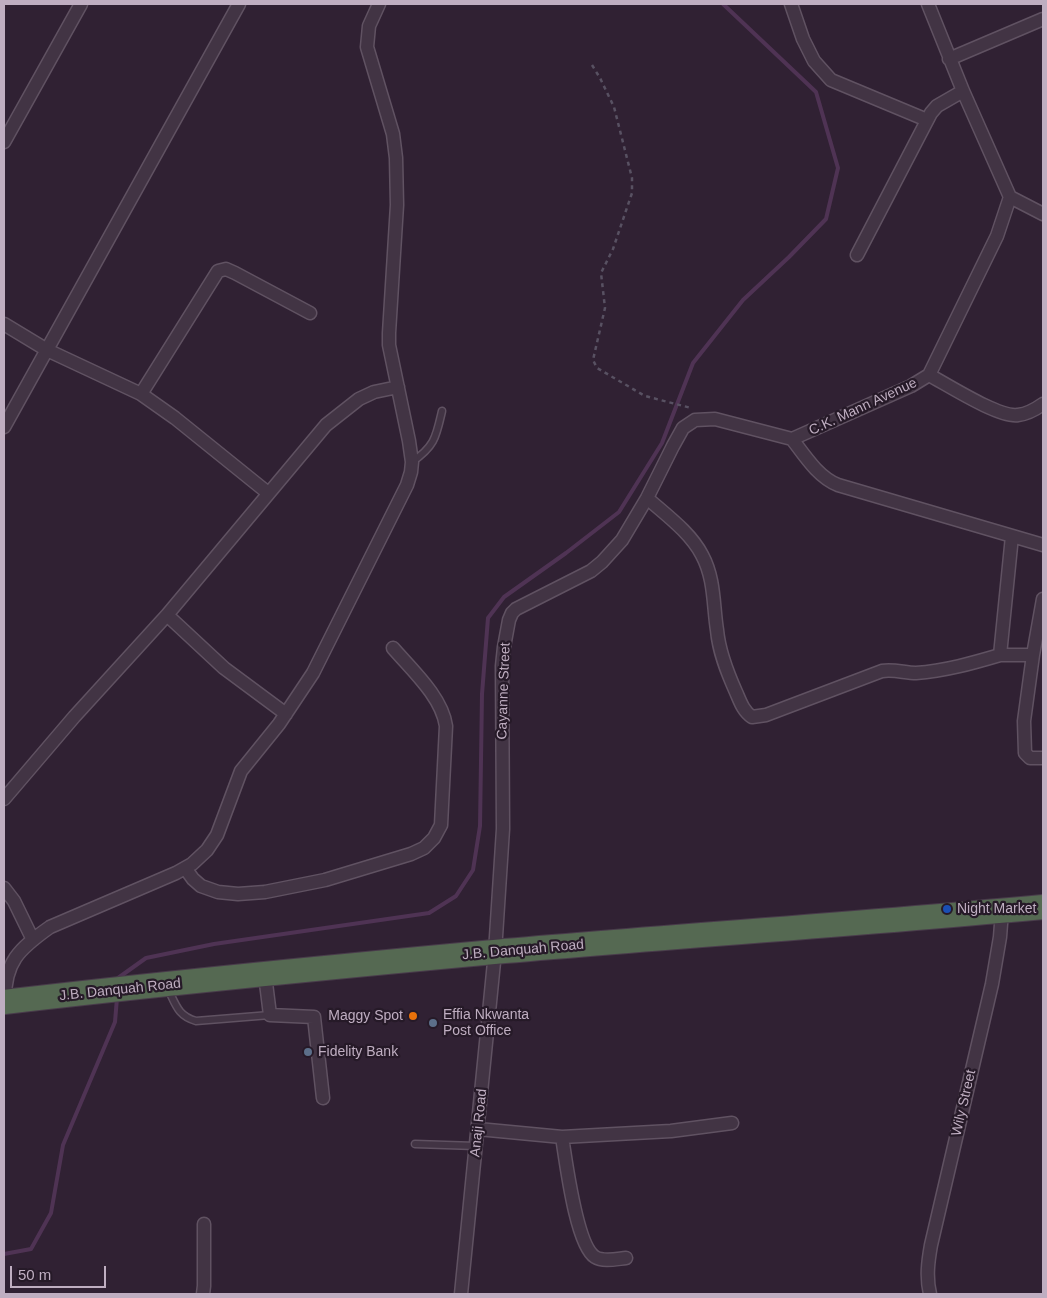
<!DOCTYPE html>
<style>
body{margin:0}
#map{position:relative;width:1047px;height:1298px;overflow:hidden;background:#302133;font-family:Helvetica,sans-serif}
canvas{display:block}
.frame{position:absolute;inset:0;border:5px solid #bfaec1;pointer-events:none}
.scale{position:absolute;left:10px;top:1266px;width:96px;height:22px;box-sizing:border-box;border:2px solid #bfaec1;border-top:0;padding-left:6px;font-size:15px;line-height:18px;white-space:nowrap;color:#bfaec1;-webkit-text-stroke:4px #261a28;paint-order:stroke}
</style>
<div id="map">
<canvas width="1047" height="1298"></canvas>
<div class="frame"></div>
<div class="scale">50 m</div>
</div>
<script>
const ctx = document.querySelector('canvas').getContext('2d');
ctx.lineJoin = 'round';
function stroke(path, color, width, dash) {
  ctx.strokeStyle = color;
  ctx.lineWidth = width;
  ctx.lineCap = dash ? 'butt' : 'round';
  ctx.setLineDash(dash || []);
  ctx.stroke(path);
}
function drawText(font, color, halo, rows, align = 'center') {
  ctx.font = font + ' Helvetica,sans-serif';
  ctx.lineWidth = 4.5;
  ctx.setLineDash([]);
  ctx.textBaseline = 'middle';
  ctx.strokeStyle = halo;
  ctx.fillStyle = color;
  for (const [text, x, y, turn = 0] of rows) {
    ctx.save();
    ctx.translate(x, y);
    ctx.rotate((+turn || 0) * Math.PI / 180);
    ctx.textAlign = isNaN(turn) ? turn : align;
    if (halo) ctx.strokeText(text, 0, 0);
    ctx.fillText(text, 0, 0);
    ctx.restore();
  }
}
stroke(new Path2D(`
 M 118,981 L 118,978 L 146,958 L 214,944 L 429,913 L 456,896 L 473,870 L 480,826 L 482,694 L 488,618 L 504,597 L 566,553 L 619,512 L 662,443 L 693,363 L 743,300 L 789,257 L 826,219 L 838,168 L 816,92 L 723,4
 M 4,1254 L 31,1249 L 51,1213 L 63,1145 L 115,1022 L 117,998`), '#4f3354', 4);
const lane = new Path2D(`
 M 412,462 C 435,446 436,437 442,411
 M 168,989 C 176,1005 178,1016 196,1021 L 270,1015
 M 415,1144 L 476,1146`);
const street = new Path2D(`
 M 791,4 L 803,39 L 814,61 L 831,80 L 927,120
 M 928,4 L 963,91 L 1010,197 L 1043,214
 M 949,59 L 1043,19
 M 4,142 L 81,4
 M 857,255 L 931,113 L 937,106 L 963,91
 M 4,324 L 47,350 L 141,394 L 175,418 L 268,493
 M 929,375 C 948,385 999,418 1018,415 C 1027,414 1036,409 1043,404
 M 141,394 L 218,271 L 226,269 L 235,273 L 310,313
 M 4,427 L 239,4
 M 792,439 C 805,456 818,477 838,485 L 1043,545
 M 647,498 C 666,515 690,532 702,555 C 715,579 713,605 717,630 C 719,652 727,672 736,692 C 740,701 743,711 752,717 L 766,715 L 882,671 C 894,669 905,673 916,673 C 945,671 973,663 1000,655
 M 1012,536 L 1000,655 L 1033,655
 M 1043,599 L 1033,655 L 1024,721 L 1025,753 L 1030,758 L 1043,758
 M 167,615 L 224,668 L 286,714
 M 4,799 L 74,717 L 167,615 L 326,425 L 359,399 L 374,392 L 398,387
 M 185,868 L 193,879 L 201,886 L 218,892 L 238,894 L 265,892 L 325,880 L 411,854 L 424,848 L 434,838 L 441,825 L 446,726 C 442,697 412,670 393,648
 M 4,888 L 14,901 L 33,940
 M 265,975 L 270,1015 L 314,1017 L 323,1098
 M 5,1002 C 4,962 19,949 50,927 L 176,873 L 192,864 L 207,850 L 217,835 L 241,771 L 279,724 L 313,673 L 407,485 L 411,472 L 412,462 L 409,441 L 389,345 L 389,333 L 397,205 L 396,158 L 393,134 L 367,47 L 369,26 L 379,4
 M 478,1129 L 562,1137 L 671,1131 L 732,1123
 M 562,1137 C 566,1161 576,1245 595,1257 C 603,1262 616,1259 626,1258
 M 203,1294 L 204,1286 L 204,1224
 M 461,1294 L 495,952 L 503,829 L 502,666 L 504,647 L 509,620 L 512,613 L 516,609 L 591,571 L 602,562 L 622,540 L 647,498 L 673,446 L 683,428 L 695,420 L 715,419 L 792,439 L 911,386 L 929,375 L 997,236 L 1010,197
 M 930,1294 C 926,1277 928,1262 931,1245 L 992,984 L 1000,937 L 1002,911`);
const highway = new Path2D(`
 M 4,1002 C 167,983 331,967 494,952 C 677,936 860,924 1043,907`);
stroke(lane, '#605262', 9);
stroke(street, '#605262', 15);
stroke(highway, '#493c4b', 26);
stroke(new Path2D(`
 M 592,65 L 600,78 L 614,107 L 632,178 L 632,193 L 613,249 L 601,273 L 605,308 L 593,360 L 597,368 L 645,396 L 691,408`), '#585162', 2.5, [4, 4]);
stroke(lane, '#423444', 6);
stroke(street, '#423444', 12);
stroke(highway, '#556952', 24);
for (const [x, y, r, color] of [
 [947,909,5,"#1a4fb4"],
 [413,1016,5,"#e8710a"],
 [433,1023,5,"#5c6f8a"],
 [308,1052,5,"#5c6f8a"]
]) {
  const dot = new Path2D();
  dot.arc(x, y, r, 0, 2 * Math.PI);
  ctx.fillStyle = color;
  ctx.fill(dot);
  stroke(dot, '#261a28', 2);
}
drawText('14px', '#bfaec1', '#261a28', [
 ["C.K. Mann Avenue",863,407,-25],
 ["Cayanne Street",504,691,-88],
 ["J.B. Danquah Road",523,950,-5],
 ["J.B. Danquah Road",120,990,-6],
 ["Wily Street",964,1103,-77],
 ["Anaji Road",479,1123,-84]
]);
drawText('14px', '#bfaec1', '#261a28', [
 ["Night Market",957,909],
 ["Effia Nkwanta",443,1015],
 ["Post Office",443,1031],
 ["Maggy Spot",403,1016,"right"],
 ["Fidelity Bank",318,1052]
], 'left');
</script>
